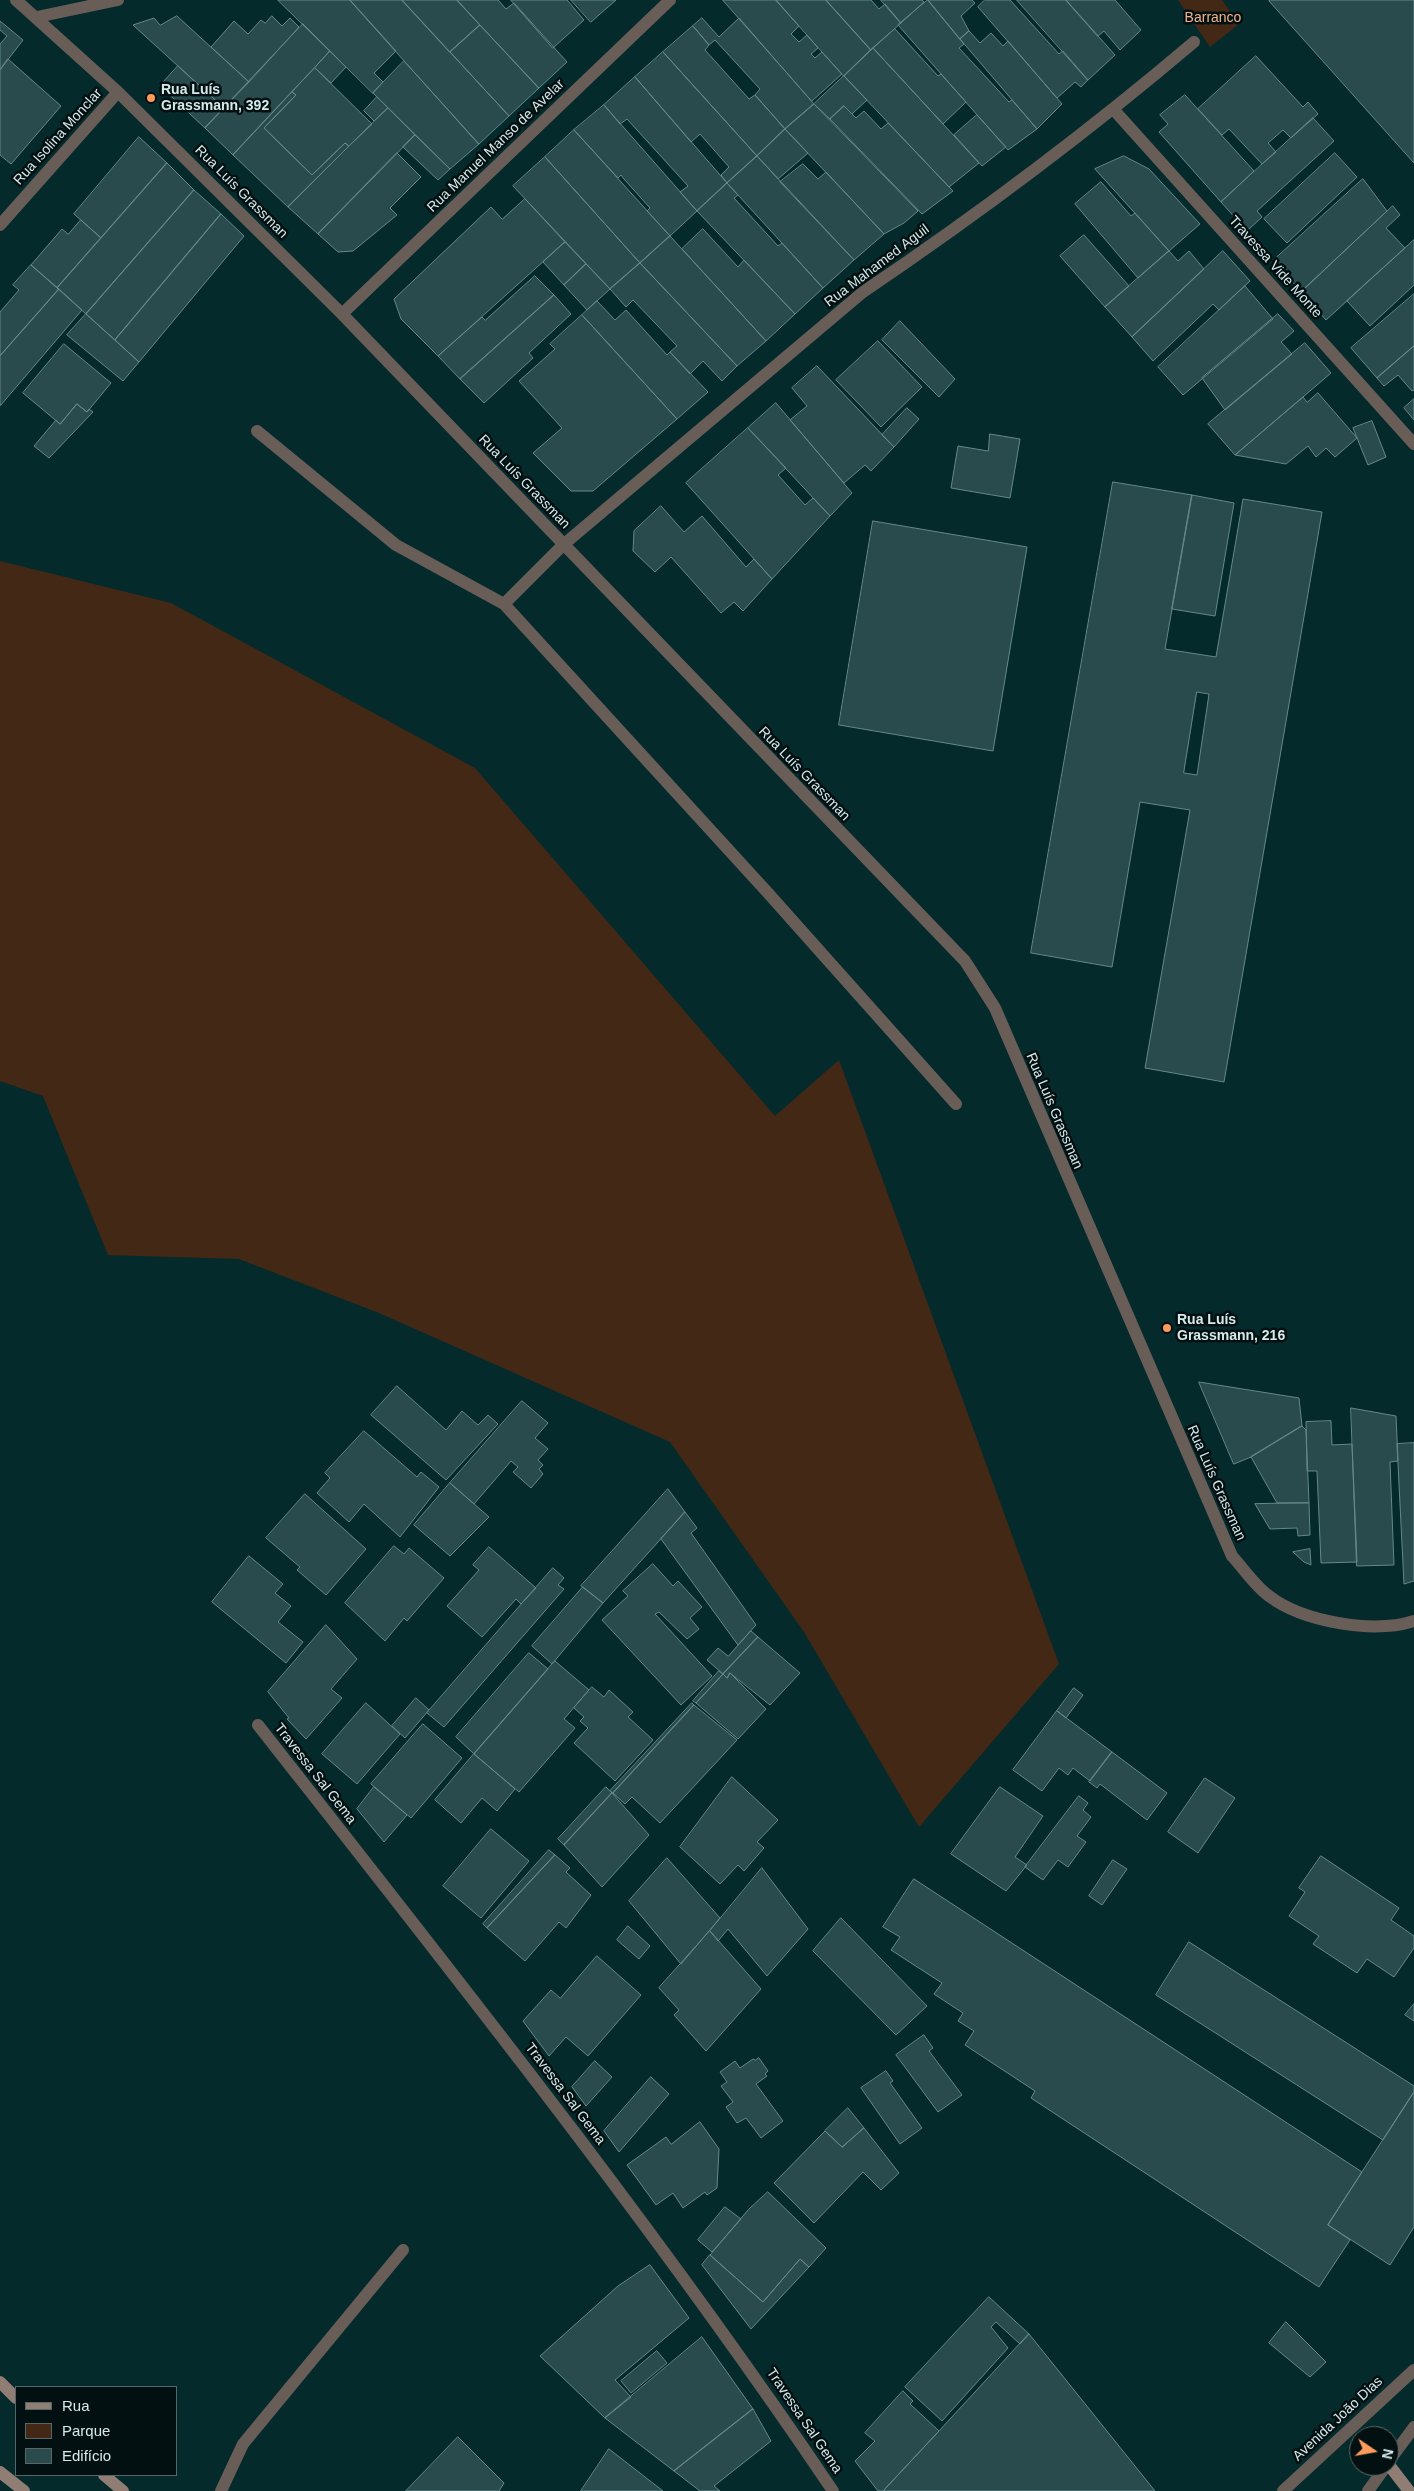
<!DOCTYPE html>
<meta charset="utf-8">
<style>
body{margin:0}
#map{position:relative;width:1414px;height:2491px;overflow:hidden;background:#052a2c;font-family:Helvetica,sans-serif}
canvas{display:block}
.legend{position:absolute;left:15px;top:2386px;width:162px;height:90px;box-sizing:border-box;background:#031011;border:1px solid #576768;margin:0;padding:6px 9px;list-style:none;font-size:15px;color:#d6e9eb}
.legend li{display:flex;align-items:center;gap:10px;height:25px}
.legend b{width:25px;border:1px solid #576768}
.north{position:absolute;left:1349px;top:2426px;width:50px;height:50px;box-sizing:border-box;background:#031011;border:1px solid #576768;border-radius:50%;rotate:102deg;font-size:14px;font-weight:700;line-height:20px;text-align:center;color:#d6e9eb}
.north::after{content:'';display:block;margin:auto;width:18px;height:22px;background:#ff9b5a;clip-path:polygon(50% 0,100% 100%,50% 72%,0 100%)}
</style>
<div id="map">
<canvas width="1414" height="2491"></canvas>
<ul class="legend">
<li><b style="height:6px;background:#907e74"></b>Rua</li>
<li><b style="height:14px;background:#432816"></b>Parque</li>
<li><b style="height:14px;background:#294b4d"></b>Edifício</li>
</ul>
<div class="north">N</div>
</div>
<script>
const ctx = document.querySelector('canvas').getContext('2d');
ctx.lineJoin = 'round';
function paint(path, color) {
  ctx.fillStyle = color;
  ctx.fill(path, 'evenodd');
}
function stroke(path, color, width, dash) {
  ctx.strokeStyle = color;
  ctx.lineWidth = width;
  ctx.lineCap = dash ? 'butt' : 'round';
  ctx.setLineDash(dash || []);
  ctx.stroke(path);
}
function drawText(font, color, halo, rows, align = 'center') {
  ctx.font = font + ' Helvetica,sans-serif';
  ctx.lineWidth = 5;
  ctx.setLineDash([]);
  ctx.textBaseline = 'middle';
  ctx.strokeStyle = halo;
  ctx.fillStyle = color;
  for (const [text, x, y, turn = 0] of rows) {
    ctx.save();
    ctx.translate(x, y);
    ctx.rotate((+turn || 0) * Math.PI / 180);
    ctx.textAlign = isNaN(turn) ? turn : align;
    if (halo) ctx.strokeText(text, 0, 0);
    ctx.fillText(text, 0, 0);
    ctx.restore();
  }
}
paint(new Path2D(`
 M 1178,0 L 1222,0 L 1239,24 L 1210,47 Z
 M 0,561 L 171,603 L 475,768 L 775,1116 L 839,1060 L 1059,1664 L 919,1827 L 804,1632 L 670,1442 L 379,1313 L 239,1259 L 108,1255 L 43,1096 L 0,1081 Z`), '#432816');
const building = new Path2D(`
 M 278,0 L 350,0 L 396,51 L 374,73 L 383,82 L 373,93 Z
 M 350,0 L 402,0 L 509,116 L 479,144 Z
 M 402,0 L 457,0 L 480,25 L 450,52 Z
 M 457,0 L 498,0 L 506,9 L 514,3 L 567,62 L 539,88 Z
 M 511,0 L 567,0 L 584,20 L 553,48 Z
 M 571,0 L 616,0 L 591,22 Z
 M 723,0 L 776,0 L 799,26 L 791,34 L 799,42 L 807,35 L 818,48 L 811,54 L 815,58 L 822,52 L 842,74 L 812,101 Z
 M 776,0 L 826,0 L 871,50 L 844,76 Z
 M 826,0 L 871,0 L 879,9 L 885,4 L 901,23 L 871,50 Z
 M 881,0 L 922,0 L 924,2 L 901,23 Z
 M 928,0 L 972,0 L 975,3 L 961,16 L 969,31 L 960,39 Z
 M 928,0 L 964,44 L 959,48 L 1009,102 L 1012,100 L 1037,129 L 1008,150 L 898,25 Z
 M 985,0 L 1010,0 L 1059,54 L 1063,51 L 1088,80 L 1081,87 L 1075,82 L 1057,98 L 978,7 Z
 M 1017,0 L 1066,0 L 1115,55 L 1088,80 Z
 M 1066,0 L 1115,0 L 1141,30 L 1120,50 L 1104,31 L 1098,36 Z
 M 1271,0 L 1414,0 L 1414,163 L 1269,1 Z
 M 177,16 L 249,82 L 224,108 L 133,25 L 154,18 L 160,25 Z
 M 272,16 L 282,26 L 290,18 L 299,27 L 249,82 L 211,47 L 234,21 L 248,34 L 261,20 L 265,23 Z
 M 702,18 L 719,37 L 739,18 L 814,104 L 785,129 L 755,95 L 760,89 L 715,40 L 709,45 L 693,26 Z
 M 0,21 L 23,40 L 0,70 L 0,44 L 7,36 L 0,30 Z
 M 303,24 L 330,51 L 233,155 L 205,128 Z
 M 480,25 L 539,88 L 509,116 L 450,52 Z
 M 693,26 L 709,45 L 705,50 L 749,99 L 755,95 L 785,129 L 757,156 L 663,52 Z
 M 895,29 L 938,76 L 941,74 L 966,102 L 943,124 L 873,48 Z
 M 969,31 L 980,43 L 991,33 L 1003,46 L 1008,41 L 1062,104 L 1037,129 L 960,39 Z
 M 873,48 L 979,163 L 949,187 L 844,76 Z
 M 330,51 L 346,67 L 331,83 L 315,68 Z
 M 663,52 L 757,156 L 727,183 L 721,175 L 729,167 L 700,134 L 691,142 L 635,77 Z
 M 1256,56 L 1303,107 L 1308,102 L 1318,114 L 1291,138 L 1283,130 L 1268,143 L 1276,152 L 1262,164 L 1229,129 L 1222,135 L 1198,109 Z
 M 8,59 L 61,106 L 11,164 L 0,155 L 0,70 Z
 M 404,61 L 479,144 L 450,169 L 373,93 Z
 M 178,66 L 224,108 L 205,128 L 160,86 Z
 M 315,68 L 372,124 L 349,146 L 345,143 L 312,175 L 264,128 L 296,95 L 292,92 Z
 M 844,76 L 867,100 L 852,114 L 844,106 L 830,119 L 814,104 Z
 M 635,77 L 727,183 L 697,211 L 680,192 L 688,186 L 627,119 L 620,124 L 604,105 Z
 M 292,92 L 296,95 L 264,128 L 312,175 L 345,143 L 349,146 L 288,207 L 233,155 Z
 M 1185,95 L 1254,171 L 1221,202 L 1159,132 L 1168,124 L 1160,115 Z
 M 377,97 L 388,108 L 374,121 L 364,111 Z
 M 814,104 L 918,211 L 904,223 L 884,234 L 785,129 Z
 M 604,105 L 697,211 L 670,236 L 647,211 L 650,208 L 624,179 L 621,175 L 618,178 L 574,130 Z
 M 844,106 L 856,118 L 864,111 L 881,129 L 888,123 L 953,191 L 922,214 L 830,119 Z
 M 388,108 L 415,135 L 318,234 L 288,207 Z
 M 977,115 L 1006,147 L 982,166 L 954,135 Z
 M 1313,118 L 1334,141 L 1257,211 L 1262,217 L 1247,231 L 1221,202 Z
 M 785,129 L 808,153 L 778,179 L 757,156 Z
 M 574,130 L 670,236 L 640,263 L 545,157 Z
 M 415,135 L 450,169 L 438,180 L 403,147 Z
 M 139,137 L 167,163 L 101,238 L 74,214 Z
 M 397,153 L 421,177 L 390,208 L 397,215 L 353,251 L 338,252 L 318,234 Z
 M 1335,153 L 1357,177 L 1287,243 L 1264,219 Z
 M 757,156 L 854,260 L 823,288 L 727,183 Z
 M 1124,156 L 1149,169 L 1200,224 L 1169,251 L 1095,169 Z
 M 545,157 L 640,263 L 610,289 L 513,186 Z
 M 167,163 L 194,190 L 86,314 L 57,288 Z
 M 803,164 L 818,179 L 826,172 L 884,234 L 854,260 L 780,182 Z
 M 1363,179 L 1387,211 L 1301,292 L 1274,260 Z
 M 1101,182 L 1131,216 L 1135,213 L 1169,251 L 1138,278 L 1075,204 Z
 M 727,183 L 738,195 L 734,198 L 778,246 L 782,243 L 823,288 L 795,314 L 697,211 Z
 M 194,190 L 221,214 L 115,340 L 86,314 Z
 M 525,199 L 565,242 L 438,356 L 401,319 L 394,299 L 491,207 L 502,219 Z
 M 1393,206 L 1400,215 L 1386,228 L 1405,248 L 1326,320 L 1301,292 Z
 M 221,214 L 244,236 L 139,362 L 115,340 Z
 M 81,220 L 101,238 L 57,288 L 31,265 L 62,229 L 68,234 Z
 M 703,229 L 738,267 L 744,260 L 795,314 L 766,341 L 682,249 Z
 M 1084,235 L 1129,286 L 1105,307 L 1060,256 Z
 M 670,236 L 766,341 L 737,366 L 640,263 Z
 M 1414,240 L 1414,285 L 1370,326 L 1347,301 Z
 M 565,242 L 586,264 L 564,285 L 543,262 Z
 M 1169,251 L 1178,261 L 1189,251 L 1204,269 L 1132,337 L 1105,307 Z
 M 1223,251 L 1250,281 L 1219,310 L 1213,304 L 1153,361 L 1132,337 Z
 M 640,263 L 737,366 L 722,381 L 703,361 L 690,374 L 670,352 L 677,346 L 633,300 L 626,307 L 610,289 Z
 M 586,264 L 610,289 L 587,310 L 564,285 Z
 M 31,265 L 59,289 L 0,356 L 0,312 L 19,290 L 13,285 Z
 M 535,276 L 554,295 L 460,379 L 438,356 L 482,317 L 485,320 Z
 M 1245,286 L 1273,319 L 1183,395 L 1158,367 Z
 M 59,289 L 82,310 L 0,406 L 0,356 Z
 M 1414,294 L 1414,346 L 1377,378 L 1351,348 Z
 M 554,295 L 571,314 L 529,353 L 533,358 L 484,403 L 460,379 Z
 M 597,301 L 615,320 L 626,310 L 667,355 L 670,352 L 708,392 L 677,419 L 582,315 Z
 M 86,314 L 139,362 L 123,381 L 67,335 Z
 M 1278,314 L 1294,331 L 1281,342 L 1292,354 L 1225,410 L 1202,378 Z
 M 582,315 L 677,419 L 593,491 L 571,491 L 533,453 L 562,428 L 519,381 L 555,349 L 550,344 Z
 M 900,321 L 955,379 L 939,397 L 882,340 Z
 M 878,341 L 922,387 L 881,427 L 836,380 Z
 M 1305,343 L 1331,373 L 1235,455 L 1208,424 Z
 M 64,344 L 111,383 L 87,412 L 77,404 L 60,424 L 23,393 Z
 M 1414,346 L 1414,390 L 1412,391 L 1398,375 L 1384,386 L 1377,378 Z
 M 817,366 L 894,447 L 871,471 L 865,465 L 844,483 L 790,420 L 807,406 L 792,388 Z
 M 1318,393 L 1357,438 L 1335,457 L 1326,448 L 1316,457 L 1308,446 L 1286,464 L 1235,455 L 1303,397 L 1307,402 Z
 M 1414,399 L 1414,420 L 1404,408 Z
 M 776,403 L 852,493 L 830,516 L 748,428 Z
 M 77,404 L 87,412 L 89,409 L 93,412 L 49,458 L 34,446 L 56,420 L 60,424 Z
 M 907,408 L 919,419 L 894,447 L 882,435 Z
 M 1372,421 L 1386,457 L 1368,465 L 1353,428 Z
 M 748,428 L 786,468 L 778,475 L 805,505 L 813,498 L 830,516 L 772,579 L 686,483 Z
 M 990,434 L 1020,439 L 1010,498 L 951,488 L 958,446 L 988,451 Z
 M 1113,482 L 1192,495 L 1165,649 L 1216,657 L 1243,499 L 1322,512 L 1224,1082 L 1145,1068 L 1190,810 L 1140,802 L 1112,967 L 1031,953 ZM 1197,692 L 1209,694 L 1197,775 L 1184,773 Z
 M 1192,495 L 1234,503 L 1215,616 L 1172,609 Z
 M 661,506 L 684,532 L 702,516 L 746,567 L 754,559 L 772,579 L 743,611 L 734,602 L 721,613 L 671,557 L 655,572 L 633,551 L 634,531 Z
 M 873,521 L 1027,547 L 993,751 L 839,725 Z
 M 1199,1382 L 1299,1398 L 1302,1426 L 1251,1457 L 1234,1464 Z
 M 397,1386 L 446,1430 L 462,1411 L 478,1425 L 488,1415 L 498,1424 L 446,1480 L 371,1415 Z
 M 522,1401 L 548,1423 L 535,1438 L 548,1449 L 538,1460 L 543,1465 L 539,1469 L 543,1474 L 531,1488 L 513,1472 L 518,1467 L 511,1461 L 474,1504 L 450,1483 Z
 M 1351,1408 L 1396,1416 L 1398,1461 L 1390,1462 L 1394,1565 L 1357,1566 Z
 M 1331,1421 L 1332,1445 L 1352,1444 L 1357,1562 L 1321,1563 L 1317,1471 L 1307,1471 L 1306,1422 Z
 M 1302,1426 L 1306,1430 L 1309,1503 L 1277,1503 L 1251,1457 Z
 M 364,1431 L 417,1477 L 421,1472 L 439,1487 L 400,1537 L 364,1504 L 349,1522 L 317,1493 L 330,1478 L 325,1473 Z
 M 1414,1443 L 1414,1581 L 1404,1584 L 1397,1444 Z
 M 450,1483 L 489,1517 L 450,1556 L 414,1525 Z
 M 668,1489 L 685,1512 L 603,1603 L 581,1586 Z
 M 305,1494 L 366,1549 L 326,1595 L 297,1570 L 300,1567 L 266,1538 Z
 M 1309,1503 L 1310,1535 L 1298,1536 L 1297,1528 L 1270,1529 L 1255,1504 Z
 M 685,1512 L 697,1528 L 691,1533 L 756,1625 L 738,1645 L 661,1539 Z
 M 394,1546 L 404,1554 L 409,1548 L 444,1578 L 407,1621 L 404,1618 L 385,1641 L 345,1603 Z
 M 489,1547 L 536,1588 L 521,1604 L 516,1599 L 482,1637 L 447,1606 L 479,1570 L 473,1565 Z
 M 1310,1549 L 1311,1565 L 1304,1562 L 1293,1552 Z
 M 249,1556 L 283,1584 L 275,1593 L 291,1606 L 278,1622 L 303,1642 L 286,1663 L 212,1602 Z
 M 653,1564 L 673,1586 L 678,1581 L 702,1607 L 690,1618 L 699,1629 L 687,1639 L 659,1612 L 655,1614 L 712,1676 L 681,1705 L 602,1620 L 628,1596 L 623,1591 Z
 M 553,1568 L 564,1578 L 558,1585 L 564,1589 L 444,1727 L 427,1713 Z
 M 583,1587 L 603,1603 L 552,1664 L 532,1646 Z
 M 326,1625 L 357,1659 L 331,1689 L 342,1698 L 306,1739 L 287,1719 L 289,1718 L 268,1692 Z
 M 751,1631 L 758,1637 L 723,1674 L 707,1660 L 718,1648 L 728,1656 Z
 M 758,1637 L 800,1673 L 770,1705 L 730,1673 L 727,1678 L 723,1674 Z
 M 529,1653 L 548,1669 L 474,1754 L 456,1737 Z
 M 555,1661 L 589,1690 L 564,1719 L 575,1728 L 519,1792 L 474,1754 Z
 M 719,1671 L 723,1674 L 696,1703 L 693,1701 Z
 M 730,1673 L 766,1709 L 738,1739 L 696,1703 L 723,1674 L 727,1678 Z
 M 592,1687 L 604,1697 L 609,1690 L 633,1712 L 628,1717 L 653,1740 L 615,1781 L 574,1743 L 588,1728 L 580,1721 L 584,1717 L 574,1708 Z
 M 1074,1688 L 1083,1695 L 1066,1718 L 1057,1711 Z
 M 416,1698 L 429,1710 L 405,1738 L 392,1726 Z
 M 366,1703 L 400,1734 L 357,1784 L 322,1754 Z
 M 692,1703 L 694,1705 L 613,1793 L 610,1791 Z
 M 694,1705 L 737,1740 L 660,1823 L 632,1797 L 625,1804 L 613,1793 Z
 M 1057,1711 L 1112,1752 L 1090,1781 L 1073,1768 L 1068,1775 L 1059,1768 L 1042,1791 L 1013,1770 Z
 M 423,1724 L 462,1758 L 411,1818 L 371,1784 Z
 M 1112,1752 L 1167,1793 L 1147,1820 L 1100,1784 L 1097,1788 L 1089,1782 Z
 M 474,1754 L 515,1789 L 497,1811 L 482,1798 L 461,1823 L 435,1800 Z
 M 732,1777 L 778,1820 L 757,1842 L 764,1848 L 744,1871 L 738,1865 L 720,1884 L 680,1847 Z
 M 1205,1778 L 1235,1798 L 1198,1853 L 1168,1832 Z
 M 374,1787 L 407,1815 L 384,1842 L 357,1809 Z
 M 606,1787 L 612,1793 L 564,1845 L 558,1839 Z
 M 1000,1787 L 1043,1816 L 1015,1857 L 1027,1865 L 1006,1891 L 951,1854 Z
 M 612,1793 L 649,1835 L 602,1887 L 564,1845 Z
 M 1079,1796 L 1088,1803 L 1083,1810 L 1091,1817 L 1077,1836 L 1086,1842 L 1068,1867 L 1058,1860 L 1043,1880 L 1025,1867 Z
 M 491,1829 L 529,1861 L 481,1918 L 443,1886 Z
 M 549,1850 L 555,1855 L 487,1928 L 483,1924 Z
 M 555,1855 L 570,1868 L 566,1872 L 591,1895 L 566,1928 L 559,1922 L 525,1961 L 487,1928 Z
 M 1321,1856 L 1399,1908 L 1391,1920 L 1414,1936 L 1414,1948 L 1394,1977 L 1367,1959 L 1357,1973 L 1313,1944 L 1319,1936 L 1289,1916 L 1305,1892 L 1299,1888 Z
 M 667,1858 L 720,1918 L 681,1964 L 629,1901 Z
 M 1113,1860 L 1127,1869 L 1102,1905 L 1089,1896 Z
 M 762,1868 L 808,1929 L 767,1976 L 728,1929 L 718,1941 L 710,1931 Z
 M 914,1879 L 1362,2172 L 1328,2225 L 1350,2240 L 1319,2287 L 1031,2098 L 1035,2091 L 965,2045 L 974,2031 L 958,2021 L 963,2013 L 934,1994 L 942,1983 L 891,1950 L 900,1937 L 883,1927 Z
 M 841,1918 L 927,2006 L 896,2035 L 813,1951 Z
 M 628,1926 L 650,1946 L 639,1959 L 617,1940 Z
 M 710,1931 L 761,1989 L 706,2051 L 674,2015 L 679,2010 L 659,1988 Z
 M 1189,1942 L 1414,2086 L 1414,2092 L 1383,2140 L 1156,1995 Z
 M 597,1956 L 641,1995 L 588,2056 L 566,2037 L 549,2056 L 523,2021 L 551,1990 L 560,1998 Z
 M 1414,2004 L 1414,2021 L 1405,2015 Z
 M 924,2035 L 933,2048 L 929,2051 L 962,2095 L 938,2112 L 896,2055 Z
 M 759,2058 L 768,2071 L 765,2074 L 767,2076 L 756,2084 L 783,2121 L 761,2138 L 746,2118 L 737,2123 L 726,2107 L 733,2102 L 721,2086 L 727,2082 L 720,2072 L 735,2061 L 740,2068 L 753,2059 L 755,2060 Z
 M 595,2061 L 612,2077 L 586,2106 L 572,2087 Z
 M 886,2071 L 893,2081 L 890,2083 L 922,2128 L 900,2144 L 861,2088 Z
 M 651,2077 L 669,2094 L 619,2152 L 604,2131 Z
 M 1414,2092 L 1414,2227 L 1390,2265 L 1328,2225 Z
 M 848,2108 L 864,2128 L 842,2147 L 825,2131 Z
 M 700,2122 L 719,2149 L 717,2188 L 707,2195 L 705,2192 L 683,2208 L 673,2193 L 656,2205 L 627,2165 L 666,2137 L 671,2144 Z
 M 864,2128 L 899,2173 L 881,2190 L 863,2172 L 814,2223 L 774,2183 L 825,2131 L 842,2147 Z
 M 768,2192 L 826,2248 L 809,2267 L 800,2259 L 763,2302 L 710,2255 L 748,2210 Z
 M 725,2207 L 741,2219 L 712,2252 L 698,2240 Z
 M 710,2255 L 763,2302 L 800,2259 L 809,2267 L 751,2329 L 702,2265 Z
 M 650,2265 L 689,2318 L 615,2380 L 631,2397 L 605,2418 L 540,2356 L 618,2286 Z
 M 989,2297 L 1029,2334 L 1020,2344 L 996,2322 L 991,2327 L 1008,2348 L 942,2421 L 905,2387 Z
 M 1286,2322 L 1326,2362 L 1310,2377 L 1269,2343 Z
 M 1029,2334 L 1155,2491 L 883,2491 L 939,2431 Z
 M 702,2337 L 753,2409 L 674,2471 L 605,2418 Z
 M 657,2351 L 667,2363 L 631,2393 L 621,2381 Z
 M 903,2391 L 913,2401 L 910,2404 L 939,2431 L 883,2491 L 878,2491 L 855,2461 L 875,2441 L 865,2433 Z
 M 753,2409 L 771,2441 L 714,2486 L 720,2491 L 700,2491 L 674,2471 Z
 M 458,2437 L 504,2483 L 499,2491 L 406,2491 Z
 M 609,2449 L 663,2491 L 581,2491 Z`);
paint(building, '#294b4d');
stroke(building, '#65888b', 1);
stroke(new Path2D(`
 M 257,431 L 396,545 L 504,604 L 768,893 L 956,1104
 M 504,604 L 563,545
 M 221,2491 L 243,2444 L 403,2250`), '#695e57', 12);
stroke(new Path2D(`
 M 16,0 L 118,92 L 342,314 L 965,961 L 995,1008 L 1232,1556 C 1244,1569 1255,1586 1269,1596 C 1303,1622 1374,1634 1414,1621
 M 37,17 L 118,0
 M 1114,110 L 1414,444
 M 0,225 L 118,92
 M 342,314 L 670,0
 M 563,545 L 863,292 C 977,215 1088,132 1194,42
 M 258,1725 C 455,1976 654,2226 833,2491
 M 1389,2461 L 1414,2427
 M 1283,2491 L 1414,2370
 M 1368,2491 L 1386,2466`), '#695e57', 12);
stroke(new Path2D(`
 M 0,2382 L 16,2398
 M 1389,2465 L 1409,2491
 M 0,2472 L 24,2491
 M 104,2475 L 123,2491`), '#907e74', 12);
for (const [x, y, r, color] of [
 [151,98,5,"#ff9b5a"],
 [1167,1328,5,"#ff9b5a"]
]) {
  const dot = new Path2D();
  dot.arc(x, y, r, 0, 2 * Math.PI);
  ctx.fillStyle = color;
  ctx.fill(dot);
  stroke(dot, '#031011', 2);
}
drawText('14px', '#f1b38d', '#031011', [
 ["Barranco",1213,18]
]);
drawText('bold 14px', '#d6e9eb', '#031011', [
 ["Rua Luís",161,90],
 ["Grassmann, 392",161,106],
 ["Rua Luís",1177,1320],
 ["Grassmann, 216",1177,1336]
], 'left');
drawText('14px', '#d6e9eb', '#031011', [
 ["Rua Isolina Monclar",58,137,-48],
 ["Rua Manuel Manso de Avelar",496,146,-44],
 ["Rua Luís Grassman",241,192,45],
 ["Rua Mahamed Aguil",877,266,-37],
 ["Travessa Vide Monte",1275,267,48],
 ["Rua Luís Grassman",524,482,46],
 ["Rua Luís Grassman",804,774,46],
 ["Rua Luís Grassman",1054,1111,67],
 ["Rua Luís Grassman",1216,1483,66],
 ["Travessa Sal Gema",315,1774,52],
 ["Travessa Sal Gema",565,2094,53],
 ["Avenida João Dias",1338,2419,-43],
 ["Travessa Sal Gema",804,2421,56]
]);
</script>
